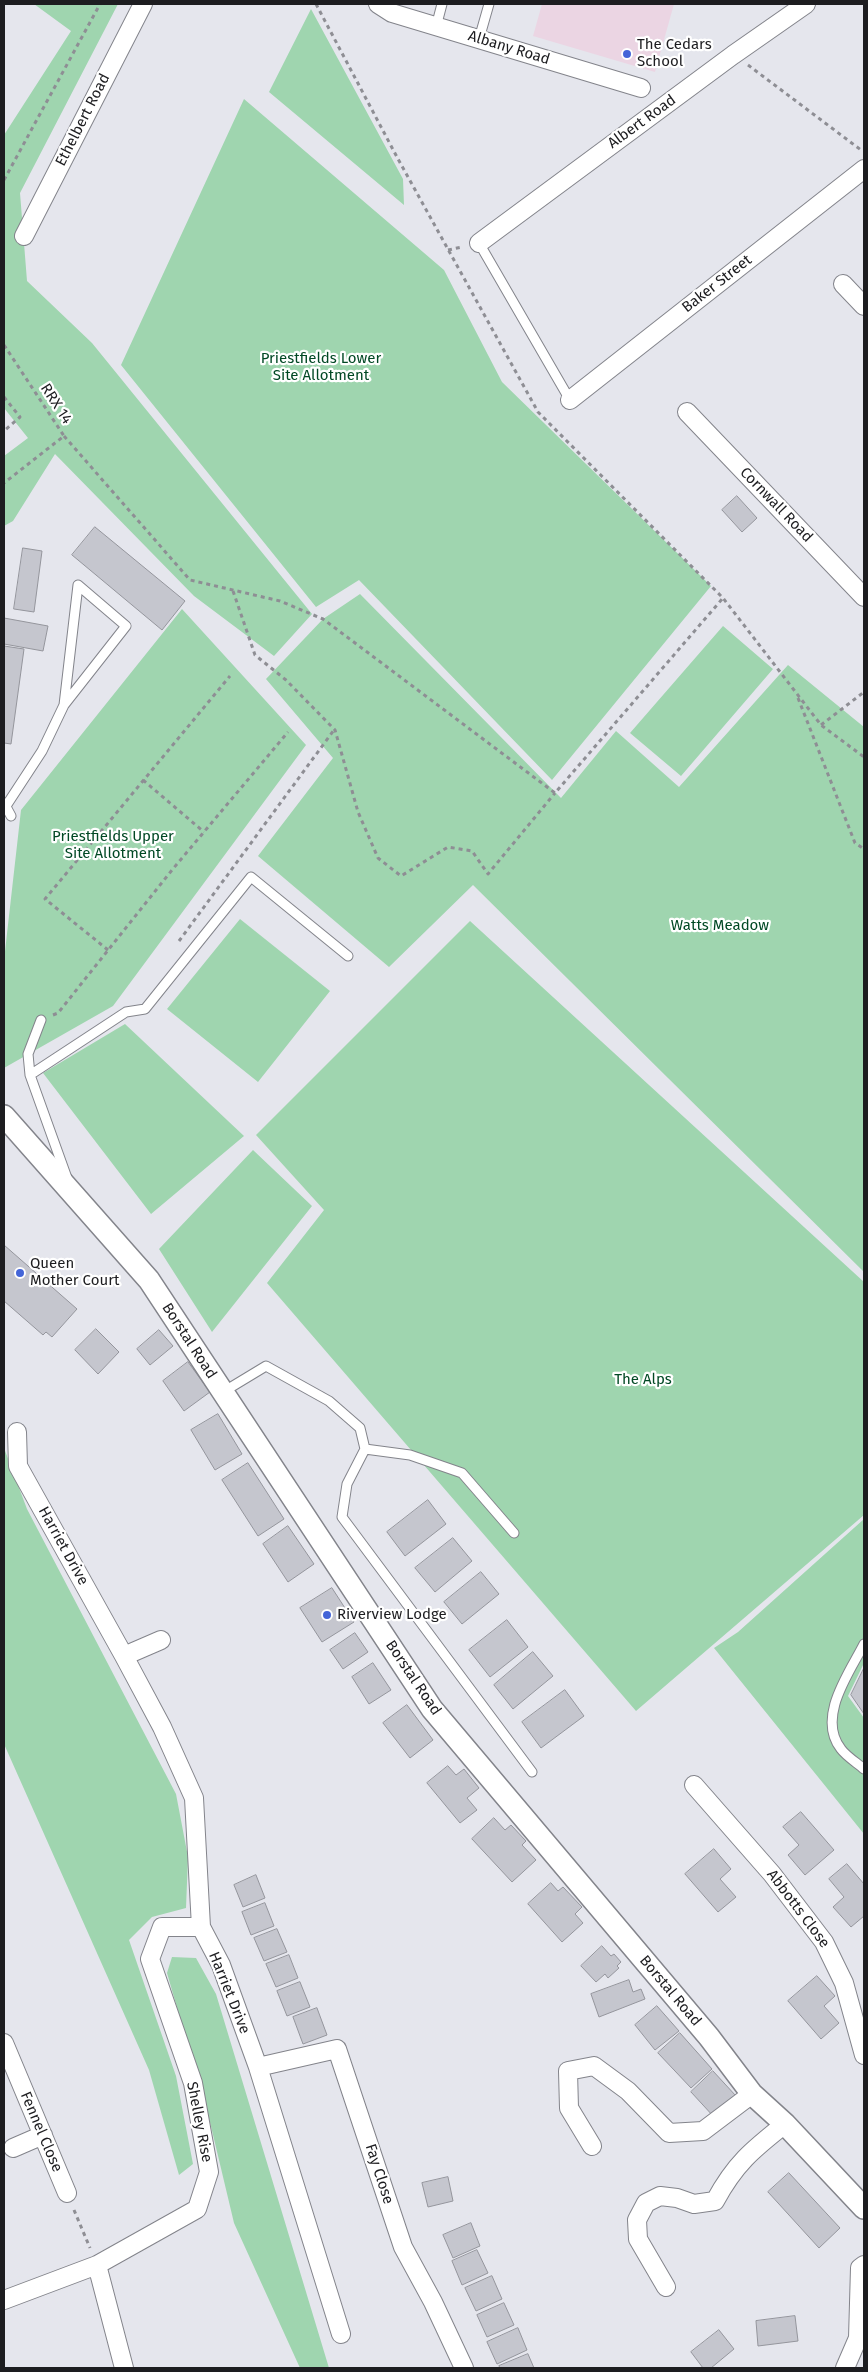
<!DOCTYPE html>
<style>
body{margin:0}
#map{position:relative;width:868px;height:2372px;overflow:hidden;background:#e5e6ed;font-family:"Fira Sans",sans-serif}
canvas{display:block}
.frame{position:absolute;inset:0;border:5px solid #1d1d20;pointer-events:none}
</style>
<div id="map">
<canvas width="868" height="2372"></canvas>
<div class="frame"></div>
</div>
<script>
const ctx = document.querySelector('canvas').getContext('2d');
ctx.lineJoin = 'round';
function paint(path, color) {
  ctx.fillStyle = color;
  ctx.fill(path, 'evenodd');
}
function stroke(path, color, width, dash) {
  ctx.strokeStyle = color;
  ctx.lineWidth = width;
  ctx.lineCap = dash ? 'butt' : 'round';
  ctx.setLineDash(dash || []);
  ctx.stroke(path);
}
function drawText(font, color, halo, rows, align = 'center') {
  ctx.font = font + ' "Fira Sans",sans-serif';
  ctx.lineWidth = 4.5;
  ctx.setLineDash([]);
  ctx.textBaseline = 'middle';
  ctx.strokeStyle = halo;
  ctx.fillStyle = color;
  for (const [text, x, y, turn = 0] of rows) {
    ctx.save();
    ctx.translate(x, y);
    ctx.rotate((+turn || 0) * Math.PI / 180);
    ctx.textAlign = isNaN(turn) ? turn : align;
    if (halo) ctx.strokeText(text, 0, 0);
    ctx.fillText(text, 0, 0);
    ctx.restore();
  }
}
paint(new Path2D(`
 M 542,4 L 674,4 L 655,72 L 533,36 Z`), '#ebd5e3');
paint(new Path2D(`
 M 34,4 L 118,4 L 20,193 L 27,281 L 92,343 L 312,614 L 274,656 L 194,596 L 55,454 L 13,521 L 4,526 L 4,456 L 28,438 L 4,408 L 4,135 L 71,31 Z
 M 311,9 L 403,179 L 404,205 L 269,92 Z
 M 244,99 L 444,270 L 502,382 L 711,586 L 552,780 L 359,580 L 316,607 L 121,365 Z
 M 360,594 L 561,798 L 616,731 L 679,787 L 788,665 L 864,727 L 864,1272 L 473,885 L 389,967 L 258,856 L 333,758 L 266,679 L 323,619 Z
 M 182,609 L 306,745 L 113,1006 L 4,1068 L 4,960 L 21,810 Z
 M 723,626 L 773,669 L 681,776 L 630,733 Z
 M 240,919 L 330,991 L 258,1082 L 167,1009 Z
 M 470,921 L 864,1282 L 864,1515 L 636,1711 L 267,1283 L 324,1210 L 256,1135 Z
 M 125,1024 L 244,1136 L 151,1214 L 43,1073 Z
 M 253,1150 L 312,1206 L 212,1332 L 159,1249 Z
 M 4,1448 L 27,1509 L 176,1794 L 188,1857 L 186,1908 L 152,1917 L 129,1940 L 176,2076 L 193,2164 L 179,2175 L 149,2070 L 4,1744 Z
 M 864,1519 L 864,1663 L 848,1696 L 864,1718 L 864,1834 L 714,1648 L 738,1632 Z
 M 172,1957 L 196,1958 L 216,1994 L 329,2368 L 300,2368 L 234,2223 L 209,2118 L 167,1973 Z`), '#9fd5af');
const building = new Path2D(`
 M 737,496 L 757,518 L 742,532 L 722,510 Z
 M 95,527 L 185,601 L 162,630 L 72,555 Z
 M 23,548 L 42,551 L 34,612 L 14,609 Z
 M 4,618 L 48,626 L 43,651 L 4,644 Z
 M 4,646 L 24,649 L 11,744 L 4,743 Z
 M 4,1245 L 77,1309 L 52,1337 L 46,1332 L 43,1335 L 4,1301 Z
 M 96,1329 L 119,1352 L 98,1374 L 75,1350 Z
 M 159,1330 L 173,1346 L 150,1365 L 137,1349 Z
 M 188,1362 L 210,1392 L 184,1411 L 163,1381 Z
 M 218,1414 L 242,1454 L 215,1470 L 191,1430 Z
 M 248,1463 L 284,1519 L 258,1536 L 222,1480 Z
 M 428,1500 L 446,1524 L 405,1556 L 387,1532 Z
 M 288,1526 L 314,1564 L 288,1582 L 263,1544 Z
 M 453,1538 L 472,1561 L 435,1592 L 415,1568 Z
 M 481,1572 L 499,1594 L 462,1624 L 444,1602 Z
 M 332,1588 L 354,1622 L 322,1642 L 300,1608 Z
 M 507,1620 L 528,1647 L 490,1677 L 469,1650 Z
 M 355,1633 L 368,1652 L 343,1669 L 330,1650 Z
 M 533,1652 L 553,1676 L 513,1709 L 494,1685 Z
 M 373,1663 L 391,1690 L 369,1704 L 352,1677 Z
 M 864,1668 L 864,1714 L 851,1695 Z
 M 565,1690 L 584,1716 L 541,1748 L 522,1722 Z
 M 407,1705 L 433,1740 L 410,1758 L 383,1723 Z
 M 448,1766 L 456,1775 L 464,1769 L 479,1788 L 467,1798 L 477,1810 L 460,1823 L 427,1783 Z
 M 801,1812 L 834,1850 L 805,1875 L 788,1855 L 799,1845 L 783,1827 Z
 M 494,1818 L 505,1830 L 511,1825 L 526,1841 L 522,1845 L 536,1860 L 512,1882 L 472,1839 Z
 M 714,1849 L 731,1869 L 720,1879 L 736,1897 L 718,1912 L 685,1874 Z
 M 847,1864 L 864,1884 L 864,1916 L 851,1927 L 833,1907 L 844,1897 L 829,1879 Z
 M 256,1875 L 265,1898 L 243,1907 L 234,1885 Z
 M 551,1883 L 558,1891 L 563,1887 L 582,1907 L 575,1914 L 583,1923 L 562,1942 L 528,1904 Z
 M 265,1903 L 274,1926 L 251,1935 L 242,1912 Z
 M 277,1929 L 287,1952 L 264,1961 L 254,1938 Z
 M 602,1946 L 611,1956 L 614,1954 L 621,1962 L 617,1966 L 619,1968 L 608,1978 L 605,1974 L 596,1982 L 581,1966 Z
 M 289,1955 L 298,1978 L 276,1987 L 266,1964 Z
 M 817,1976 L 835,1996 L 824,2006 L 839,2023 L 821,2039 L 788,2001 Z
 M 629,1980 L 633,1992 L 641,1989 L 645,1999 L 599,2017 L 591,1994 Z
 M 300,1982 L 310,2007 L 287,2016 L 277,1991 Z
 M 657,2006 L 679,2031 L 655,2050 L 635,2025 Z
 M 317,2008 L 327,2035 L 303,2044 L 293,2017 Z
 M 680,2033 L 712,2069 L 691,2088 L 658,2053 Z
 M 713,2071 L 736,2096 L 714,2117 L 691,2092 Z
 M 789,2173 L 840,2228 L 819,2248 L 768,2192 Z
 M 448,2177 L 453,2201 L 428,2207 L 422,2183 Z
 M 471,2223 L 480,2246 L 453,2258 L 443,2235 Z
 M 477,2250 L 488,2273 L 462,2285 L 452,2261 Z
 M 492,2276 L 502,2299 L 476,2311 L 465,2288 Z
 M 504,2303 L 514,2325 L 487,2337 L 477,2315 Z
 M 795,2316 L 798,2341 L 758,2346 L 756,2321 Z
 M 518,2328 L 527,2350 L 497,2364 L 487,2342 Z
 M 719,2330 L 734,2349 L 711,2368 L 703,2368 L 691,2352 Z
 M 528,2354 L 534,2368 L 500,2368 L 499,2366 Z`);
paint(building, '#c5c6ce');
stroke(building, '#94959c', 1);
const service = new Path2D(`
 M 436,27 L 442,4
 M 479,39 L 489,4
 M 479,243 L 570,400
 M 4,803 L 11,816
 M 6,806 L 42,751 L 64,705 L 126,626 L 78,585 L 64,705
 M 41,1020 L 28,1054 L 30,1075 L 67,1178
 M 30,1075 L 126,1012 L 145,1009 L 251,877 L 348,956
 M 223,1392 L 266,1366 L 329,1401 L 360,1428 L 365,1449 L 347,1484 L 342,1517 L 532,1772
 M 365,1449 L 410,1455 L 462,1473 L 514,1533
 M 864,1644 C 850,1672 816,1717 841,1749 C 846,1756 857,1763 864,1769`);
const minor = new Path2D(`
 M 378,4 L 392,13 L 641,88
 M 24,236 L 143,4
 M 479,243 L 733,55 L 806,4
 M 843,284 L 864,306
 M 570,400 L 864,169
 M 687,412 L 864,597
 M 17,1432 L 18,1466 L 124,1656 L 162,1727 L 194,1798 L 201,1927 L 221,1965 L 258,2067 L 341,2334
 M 124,1656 L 161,1640
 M 694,1785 L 772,1874 L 824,1942 L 844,1983 L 864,2055
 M 4,2043 L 67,2193
 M 258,2067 L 337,2049 L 403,2247 L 433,2302 L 464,2368
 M 592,2146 L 569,2108 L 568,2071 L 594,2066 L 628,2091 L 669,2133 L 703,2131 L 752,2094
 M 13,2148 L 43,2135
 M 97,2265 L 124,2368
 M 666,2287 L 638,2239 L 637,2220 L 646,2203 L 660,2196 L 677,2198 L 694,2204 L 715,2201 C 735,2164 752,2150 785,2124
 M 4,2300 L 97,2265 L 197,2209 L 209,2172 L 193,2083 L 150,1959 L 162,1927 L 201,1927
 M 845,2368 L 858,2338 L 860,2268 L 864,2265`);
const tertiary = new Path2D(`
 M 4,1116 L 149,1280 L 432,1709 L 709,2037 L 752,2094 L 785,2124 L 864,2208`);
stroke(service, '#83848b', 11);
stroke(minor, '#83848b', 20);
stroke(tertiary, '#83848b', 24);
stroke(new Path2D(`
 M 316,4 L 398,159 L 538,412 L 723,598 L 821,725 L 864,757
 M 748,65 L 861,150
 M 4,180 L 100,4
 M 448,250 L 462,247
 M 4,345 L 64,436 L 4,483
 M 4,397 L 20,417 L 4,431
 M 64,436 L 190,580 L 280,601 L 323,619 L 555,793 L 723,598
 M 233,591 L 255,655 L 286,680 L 335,730 L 358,812 L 378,858 L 401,876 L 448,847 L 472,851 L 488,874 L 555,793
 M 798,698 L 855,843 L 864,849
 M 821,725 L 864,692
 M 143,780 L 204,832
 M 179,941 L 334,730
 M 108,950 L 45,899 L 230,676
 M 53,1015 L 58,1013 L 172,870 L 288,732
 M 74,2210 L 90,2248`), '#8e8e94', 3, [4, 4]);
stroke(service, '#fff', 9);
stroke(minor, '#fff', 18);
stroke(tertiary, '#fff', 21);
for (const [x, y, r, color] of [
 [627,54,5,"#4465d8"],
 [20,1273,5,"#4465d8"],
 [327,1615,5,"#4465d8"]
]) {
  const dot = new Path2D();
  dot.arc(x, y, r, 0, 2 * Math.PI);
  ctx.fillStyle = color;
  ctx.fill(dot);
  stroke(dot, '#fff', 2);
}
drawText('15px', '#1d1d20', '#fff', [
 ["The Cedars",637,45],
 ["School",637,62],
 ["Queen",30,1264],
 ["Mother Court",30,1281],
 ["Riverview Lodge",337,1615]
], 'left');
drawText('15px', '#1d1d20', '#fff', [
 ["Albany Road",509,48,17],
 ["Ethelbert Road",83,120,-63],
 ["Albert Road",642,122,-36],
 ["Baker Street",717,284,-38],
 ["RRX 14",56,404,57],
 ["Cornwall Road",776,505,46],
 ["Borstal Road",189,1341,57],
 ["Harriet Drive",63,1546,61],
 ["Borstal Road",413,1678,56],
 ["Abbotts Close",798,1909,53],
 ["Borstal Road",670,1991,50],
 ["Harriet Drive",229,1993,68],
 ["Shelley Rise",199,2122,79],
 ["Fennel Close",41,2132,67],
 ["Fay Close",379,2174,72]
]);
drawText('15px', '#014824', '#fff', [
 ["Priestfields Lower",321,359],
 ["Site Allotment",321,376],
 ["Priestfields Upper",113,837],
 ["Site Allotment",113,854],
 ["Watts Meadow",720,926],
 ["The Alps",643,1380]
]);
</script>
